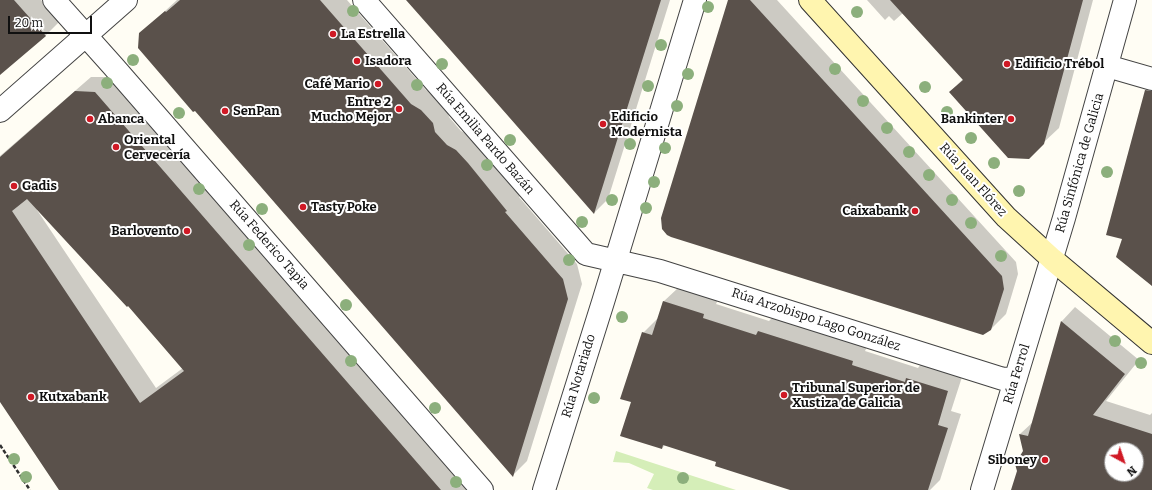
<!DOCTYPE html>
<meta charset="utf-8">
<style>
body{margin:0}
#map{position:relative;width:1152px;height:490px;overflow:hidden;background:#fffdf4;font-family:Bitter,serif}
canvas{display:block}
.north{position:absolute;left:1104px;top:442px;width:40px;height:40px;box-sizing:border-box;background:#fff;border:1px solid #9f9f9f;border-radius:50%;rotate:140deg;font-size:11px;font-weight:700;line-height:16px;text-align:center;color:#101010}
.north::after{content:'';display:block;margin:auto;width:14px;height:18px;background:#d01925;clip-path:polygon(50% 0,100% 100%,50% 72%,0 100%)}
.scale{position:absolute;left:8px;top:16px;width:84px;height:18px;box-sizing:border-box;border:2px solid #101010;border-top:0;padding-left:5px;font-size:12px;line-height:14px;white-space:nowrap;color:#101010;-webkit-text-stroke:3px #fff;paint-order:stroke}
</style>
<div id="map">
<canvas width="1152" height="490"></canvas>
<div class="north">N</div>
<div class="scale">20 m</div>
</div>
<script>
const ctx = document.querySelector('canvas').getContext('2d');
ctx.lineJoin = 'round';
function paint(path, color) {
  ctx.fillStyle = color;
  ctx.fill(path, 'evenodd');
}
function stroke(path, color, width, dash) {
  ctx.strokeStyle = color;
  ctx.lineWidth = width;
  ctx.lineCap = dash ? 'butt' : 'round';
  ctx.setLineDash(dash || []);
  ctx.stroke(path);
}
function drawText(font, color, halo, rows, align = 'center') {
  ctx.font = font + ' Bitter,serif';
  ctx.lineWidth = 4;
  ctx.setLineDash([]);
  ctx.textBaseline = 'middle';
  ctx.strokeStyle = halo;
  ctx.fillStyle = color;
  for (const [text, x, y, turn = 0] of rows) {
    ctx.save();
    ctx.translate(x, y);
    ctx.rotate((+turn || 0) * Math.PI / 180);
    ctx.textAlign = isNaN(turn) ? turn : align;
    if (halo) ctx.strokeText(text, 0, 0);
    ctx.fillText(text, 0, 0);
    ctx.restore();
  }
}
paint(new Path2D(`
 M 616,451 L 736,490 L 653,490 L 647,488 L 654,474 L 629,463 L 613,462 Z`), '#d5eeb8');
paint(new Path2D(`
 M 0,0 L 41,0 L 60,21 L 45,36 L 0,74 Z
 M 177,0 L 347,0 L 426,90 L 436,95 L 447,108 L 449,117 L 461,131 L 471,136 L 482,149 L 520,196 L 519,197 L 577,264 L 582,284 L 527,461 L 513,475 L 140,34 Z
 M 408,0 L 670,0 L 608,199 L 594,213 Z
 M 729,0 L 777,0 L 1016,262 L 1018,274 L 1006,314 L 991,329 Z
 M 867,0 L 1093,0 L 1059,128 L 1043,143 L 950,92 L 963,79 L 903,13 L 894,21 L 889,16 L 885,20 Z
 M 91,77 L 110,77 L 469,490 L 60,490 L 0,400 L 0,156 ZM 37,210 L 38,210 L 128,305 L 183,368 L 156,388 Z
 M 678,288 L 718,300 L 716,304 L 769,321 L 773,317 L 867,347 L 865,351 L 918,368 L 921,364 L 962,377 L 951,411 L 961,414 L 940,480 L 930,490 L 794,490 L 718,462 L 665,445 L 662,448 L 643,333 L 657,319 L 658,319 L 663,302 Z
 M 1075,307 L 1139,360 L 1106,401 L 1150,415 L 1152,413 L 1152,490 L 1012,490 L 1024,451 L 1020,434 L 1033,422 L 1062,321 ZM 1112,450 L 1136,450 L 1136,474 L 1112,474 Z`), '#0003');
paint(new Path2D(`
 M 0,0 L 14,0 L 46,36 L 0,75 Z
 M 180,0 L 320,0 L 411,104 L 421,110 L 433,123 L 435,132 L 447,145 L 456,150 L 468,163 L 507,211 L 505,212 L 563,279 L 568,299 L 513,477 L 195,111 L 193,112 L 138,48 L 139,33 L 165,11 L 166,12 Z
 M 406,0 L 661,0 L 594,214 L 452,52 Z
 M 728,0 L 750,0 L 1002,276 L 1004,289 L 991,330 L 983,335 L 671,237 L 667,235 L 662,229 L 661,218 Z
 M 890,0 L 1083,0 L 1044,144 L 1029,159 L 1008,158 L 949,92 L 963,80 Z
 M 1145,90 L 1152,91 L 1152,286 L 1116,257 L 1122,239 L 1106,235 Z
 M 75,91 L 95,92 L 441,490 L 59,490 L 0,402 L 0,157 ZM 27,199 L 127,307 L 128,306 L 184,371 L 140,403 L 12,211 Z
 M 663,301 L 704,314 L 703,318 L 756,335 L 758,331 L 853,361 L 852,365 L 905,382 L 906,378 L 948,391 L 938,425 L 948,428 L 928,490 L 790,490 L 715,466 L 716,462 L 663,445 L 662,449 L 620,436 L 631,402 L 620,399 L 642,332 L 652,335 Z
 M 1061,321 L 1125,374 L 1093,415 L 1152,434 L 1152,490 L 1011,490 L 1017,471 L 1015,464 L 1023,451 L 1019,434 L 1028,436 ZM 1112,450 L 1136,450 L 1136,474 L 1112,474 Z`), '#5a514b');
const street = new Path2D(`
 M 54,0 L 113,66 L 482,490
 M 364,0 L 586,254 L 660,271 L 1003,379 L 1016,378
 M 1107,66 L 1152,79
 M 0,111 L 126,0
 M 544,490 L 603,302 L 695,0
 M 982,490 L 1064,218 L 1125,0`);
const secondary = new Path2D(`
 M 810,0 L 1006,217 L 1052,259 L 1152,343`);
stroke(street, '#434343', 24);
stroke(secondary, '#323232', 24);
stroke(new Path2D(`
 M 0,445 L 30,490`), '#323232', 2.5, [4, 2]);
stroke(street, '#fff', 22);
stroke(secondary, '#fff5af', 22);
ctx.fillStyle = '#8caf7c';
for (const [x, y] of [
 [708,7],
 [353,11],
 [857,12],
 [661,45],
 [133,60],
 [442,64],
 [835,69],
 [688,74],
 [107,83],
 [417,85],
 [648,86],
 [925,87],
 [863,101],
 [677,106],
 [947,112],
 [179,113],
 [887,128],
 [971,138],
 [510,140],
 [630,144],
 [665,148],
 [909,152],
 [994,163],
 [487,165],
 [1107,172],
 [929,175],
 [654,182],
 [199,189],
 [1019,191],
 [612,200],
 [952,200],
 [646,208],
 [262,209],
 [582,222],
 [971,223],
 [249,245],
 [1001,256],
 [569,260],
 [346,305],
 [622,317],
 [1115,341],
 [351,361],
 [1141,363],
 [594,398],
 [435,408],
 [14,459],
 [26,477],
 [683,478],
 [456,482]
]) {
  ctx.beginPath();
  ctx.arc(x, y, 6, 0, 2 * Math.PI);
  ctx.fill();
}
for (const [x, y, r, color] of [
 [333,34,4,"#d01925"],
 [357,61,4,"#d01925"],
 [1007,64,4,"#d01925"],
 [378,84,4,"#d01925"],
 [399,109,4,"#d01925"],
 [225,111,4,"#d01925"],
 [90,119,4,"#d01925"],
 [1011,119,4,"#d01925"],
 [603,124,4,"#d01925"],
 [116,147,4,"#d01925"],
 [14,186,4,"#d01925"],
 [303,207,4,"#d01925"],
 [915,211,4,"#d01925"],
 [187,231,4,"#d01925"],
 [784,395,4,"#d01925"],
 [31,397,4,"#d01925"],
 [1045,460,4,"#d01925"]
]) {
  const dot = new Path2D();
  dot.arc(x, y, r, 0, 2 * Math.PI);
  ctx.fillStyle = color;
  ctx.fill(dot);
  stroke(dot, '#fff', 1.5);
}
drawText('bold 13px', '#101010', '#fff', [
 ["La Estrella",341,34],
 ["Isadora",365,61],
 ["Edificio Trébol",1015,64],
 ["Café Mario",370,84,"right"],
 ["Entre 2",391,102,"right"],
 ["Mucho Mejor",391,117,"right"],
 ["SenPan",233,111],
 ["Edificio",611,117],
 ["Modernista",611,132],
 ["Abanca",98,119],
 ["Bankinter",1003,119,"right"],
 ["Oriental",124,140],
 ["Cervecería",124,155],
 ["Gadis",22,186],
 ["Tasty Poke",311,207],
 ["Caixabank",907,211,"right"],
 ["Barlovento",179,231,"right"],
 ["Tribunal Superior de",792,388],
 ["Xustiza de Galicia",792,403],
 ["Kutxabank",39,397],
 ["Siboney",1037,460,"right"]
], 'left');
drawText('13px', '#101010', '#fff', [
 ["Rúa Emilia Pardo Bazán",485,139,49],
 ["Rúa Sinfónica de Galicia",1080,163,-74],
 ["Rúa Juan Flórez",973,180,48],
 ["Rúa Federico Tapia",269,245,49],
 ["Rúa Arzobispo Lago González",816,320,18],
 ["Rúa Ferrol",1017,374,-73],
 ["Rúa Notariado",579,376,-73]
]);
</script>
